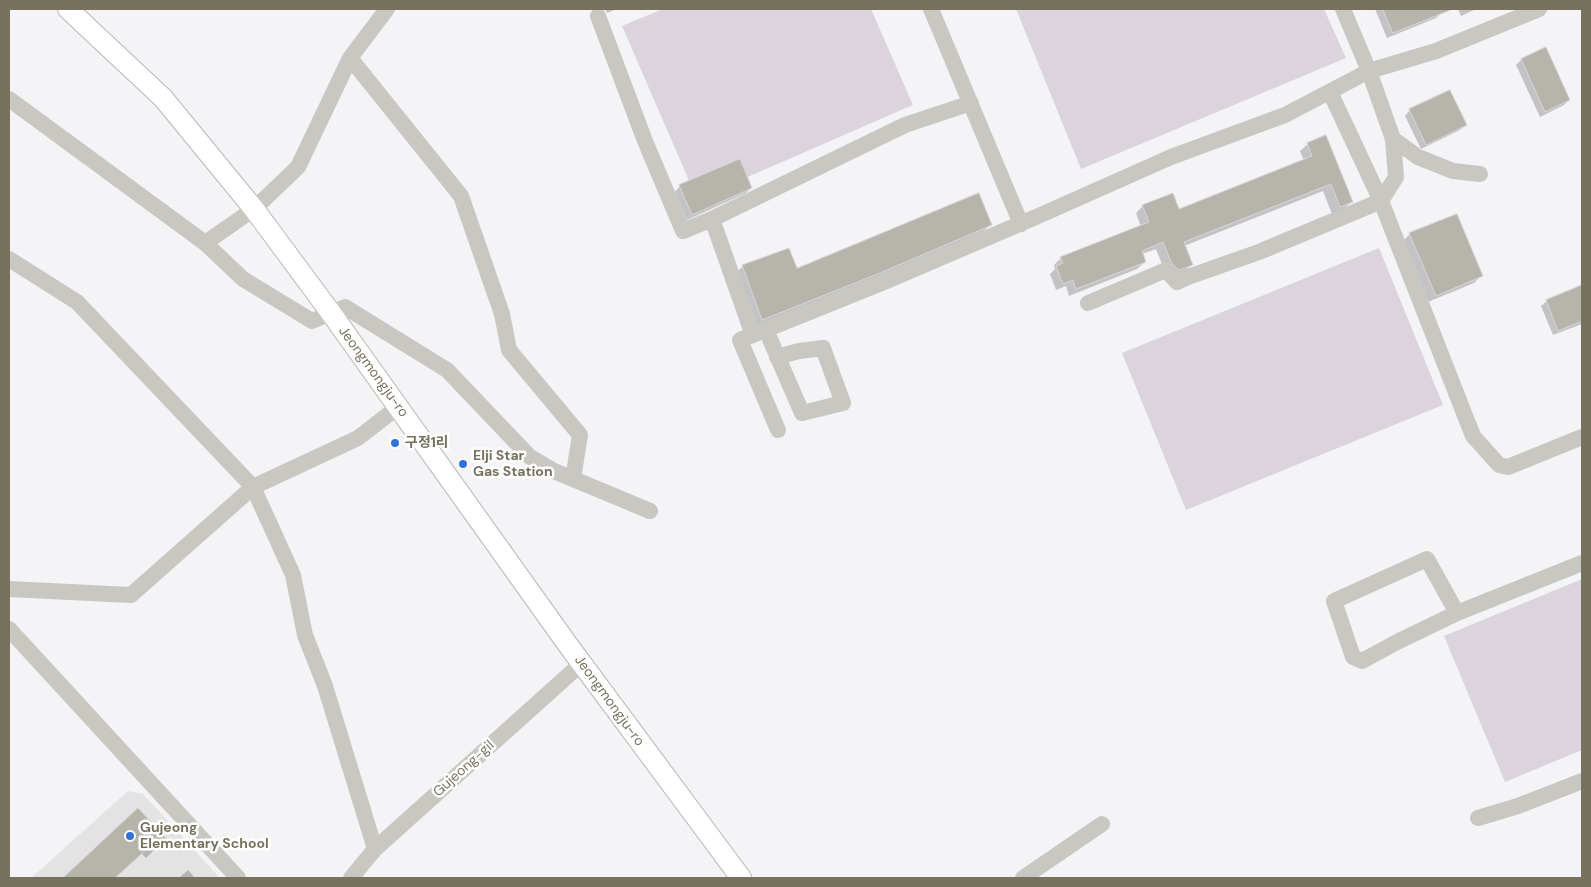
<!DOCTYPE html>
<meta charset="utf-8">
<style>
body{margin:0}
#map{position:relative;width:1591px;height:887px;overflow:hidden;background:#f4f3f6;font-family:"DM Sans",sans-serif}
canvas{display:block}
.frame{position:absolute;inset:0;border:10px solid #77725e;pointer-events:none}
</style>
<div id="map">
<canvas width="1591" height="887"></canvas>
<div class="frame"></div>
</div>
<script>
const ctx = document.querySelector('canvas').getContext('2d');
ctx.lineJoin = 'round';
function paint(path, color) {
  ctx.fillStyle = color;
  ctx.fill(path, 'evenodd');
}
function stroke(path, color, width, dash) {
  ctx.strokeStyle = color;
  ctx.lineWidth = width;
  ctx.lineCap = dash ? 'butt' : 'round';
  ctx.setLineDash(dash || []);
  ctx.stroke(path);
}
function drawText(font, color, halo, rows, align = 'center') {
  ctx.font = font + ' "DM Sans","Noto Sans KR",sans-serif';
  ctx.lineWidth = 5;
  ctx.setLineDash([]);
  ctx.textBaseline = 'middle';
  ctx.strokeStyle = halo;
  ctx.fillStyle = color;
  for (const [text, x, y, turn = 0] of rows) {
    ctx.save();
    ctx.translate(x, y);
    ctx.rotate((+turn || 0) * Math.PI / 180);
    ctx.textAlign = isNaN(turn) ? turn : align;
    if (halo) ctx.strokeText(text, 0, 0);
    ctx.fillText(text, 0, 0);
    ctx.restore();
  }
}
paint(new Path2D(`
 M 128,791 L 143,794 L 220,878 L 31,878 Z`), '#e4e3e4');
paint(new Path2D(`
 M 663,9 L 871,9 L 913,105 L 697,199 L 622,26 Z
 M 1016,9 L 1324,9 L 1346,58 L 1081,169 Z
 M 1379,248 L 1443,405 L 1186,510 L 1122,353 Z
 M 1582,579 L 1582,750 L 1505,782 L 1444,636 Z`), '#dcd4dd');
paint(new Path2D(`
 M 605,9 L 617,9 L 607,13 Z
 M 1375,9 L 1439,9 L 1441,13 L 1436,18 L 1387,38 Z
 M 1458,9 L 1476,9 L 1461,16 Z
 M 1521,60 L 1569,100 L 1564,105 L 1540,117 L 1516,65 Z
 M 1410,110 L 1465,125 L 1460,130 L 1421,149 L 1405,116 Z
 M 1308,144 L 1351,202 L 1344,209 L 1332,214 L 1323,191 L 1184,246 L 1192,264 L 1184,272 L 1172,276 L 1164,269 L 1156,249 L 1142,254 L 1145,262 L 1137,269 L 1069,296 L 1066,286 L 1056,290 L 1050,274 L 1055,269 L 1054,265 L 1061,258 L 1141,227 L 1136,213 L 1143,206 L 1178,211 L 1304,161 L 1300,151 Z
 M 680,186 L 751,188 L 746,193 L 687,220 L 675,192 Z
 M 990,225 L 983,232 L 872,280 L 755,327 L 736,273 L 743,266 L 796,270 Z
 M 1410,234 L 1481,276 L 1474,283 L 1428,302 L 1403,241 Z
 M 1582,287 L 1582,324 L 1553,335 L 1541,306 L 1547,301 Z
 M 138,810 L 165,839 L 146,858 L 141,853 L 114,878 L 65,878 Z
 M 188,870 L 195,878 L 179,878 Z`), '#0003');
const building = new Path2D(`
 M 1383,9 L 1453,9 L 1393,33 Z
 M 1546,47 L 1570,100 L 1545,112 L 1521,59 Z
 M 1450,90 L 1467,125 L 1426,145 L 1409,109 Z
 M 1326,135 L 1353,202 L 1340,207 L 1331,184 L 1184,242 L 1193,265 L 1179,270 L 1171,262 L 1163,242 L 1142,251 L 1146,262 L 1076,289 L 1073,280 L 1063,284 L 1056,266 L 1063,263 L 1060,257 L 1149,222 L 1142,205 L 1173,193 L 1179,209 L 1312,156 L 1307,143 Z
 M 740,159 L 752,188 L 692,215 L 679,185 Z
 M 979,193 L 992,225 L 880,273 L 762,320 L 742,265 L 789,248 L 797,268 Z
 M 1457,214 L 1483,276 L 1436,296 L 1409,233 Z
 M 1582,285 L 1582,321 L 1558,331 L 1546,300 Z
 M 138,808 L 167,839 L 153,851 L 149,847 L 115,878 L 63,878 Z`);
paint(building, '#b7b4ab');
stroke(building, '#d6d5d7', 1);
const major = new Path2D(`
 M 68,9 L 163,98 L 254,209 L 331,313 L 568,645 L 741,878`);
stroke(major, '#b9b7b0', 22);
stroke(new Path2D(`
 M 931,9 L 1021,224
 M 1343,9 L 1369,71 L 1393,139 L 1396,177 L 1381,201 L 1473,436 L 1499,465 L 1508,467 L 1582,437
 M 598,16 L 645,141 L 683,231 L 712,219 L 905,125 L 971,103
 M 350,58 L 461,196 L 502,314 L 509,350 L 580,435 L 573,479
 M 9,99 L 205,243 L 243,279 L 312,321 L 345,307 L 447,370 L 530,457 L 554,471 L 650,511
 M 1393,139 L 1418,157 L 1453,171 L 1480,174
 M 712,219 L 753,335
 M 205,243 L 254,209 L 298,167 L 350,58 L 387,9
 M 9,259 L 77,302 L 253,487 L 293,575 L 305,635 L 325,686 L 375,849
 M 1088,303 L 1166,270 L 1177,282 L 1188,277 L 1259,252 L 1381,201 L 1330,92
 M 766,330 L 802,413 L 843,403 L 823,348 L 799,351 L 777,357
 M 778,430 L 740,340 L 884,282 L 1036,217 L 1171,157 L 1285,115 L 1369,71 L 1436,51 L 1539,9
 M 9,589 L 131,595 L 253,487 L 358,438 L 398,407
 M 1457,613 L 1427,559 L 1334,601 L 1353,657 L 1362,661 L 1397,642 L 1457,613 L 1582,563
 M 9,629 L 238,878
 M 1478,818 L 1518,806 L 1582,781
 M 351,878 L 375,849 L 582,663
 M 1023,878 L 1102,824`), '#c8c7c1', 16);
stroke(major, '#fff', 20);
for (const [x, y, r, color] of [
 [395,443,5,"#3071d8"],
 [463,464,5,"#3071d8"],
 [130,836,5,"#3071d8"]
]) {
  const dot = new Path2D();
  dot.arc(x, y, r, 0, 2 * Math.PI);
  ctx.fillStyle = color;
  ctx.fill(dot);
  stroke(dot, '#fff', 2);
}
drawText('14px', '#77725e', '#fff', [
 ["Jeongmongju-ro",373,372,54],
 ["Jeongmongju-ro",609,701,54],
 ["Gujeong-gil",464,769,-42]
]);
drawText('bold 14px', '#77725e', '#fff', [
 ["구정1리",405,443],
 ["Elji Star",473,456],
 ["Gas Station",473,472],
 ["Gujeong",140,828],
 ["Elementary School",140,844]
], 'left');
</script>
